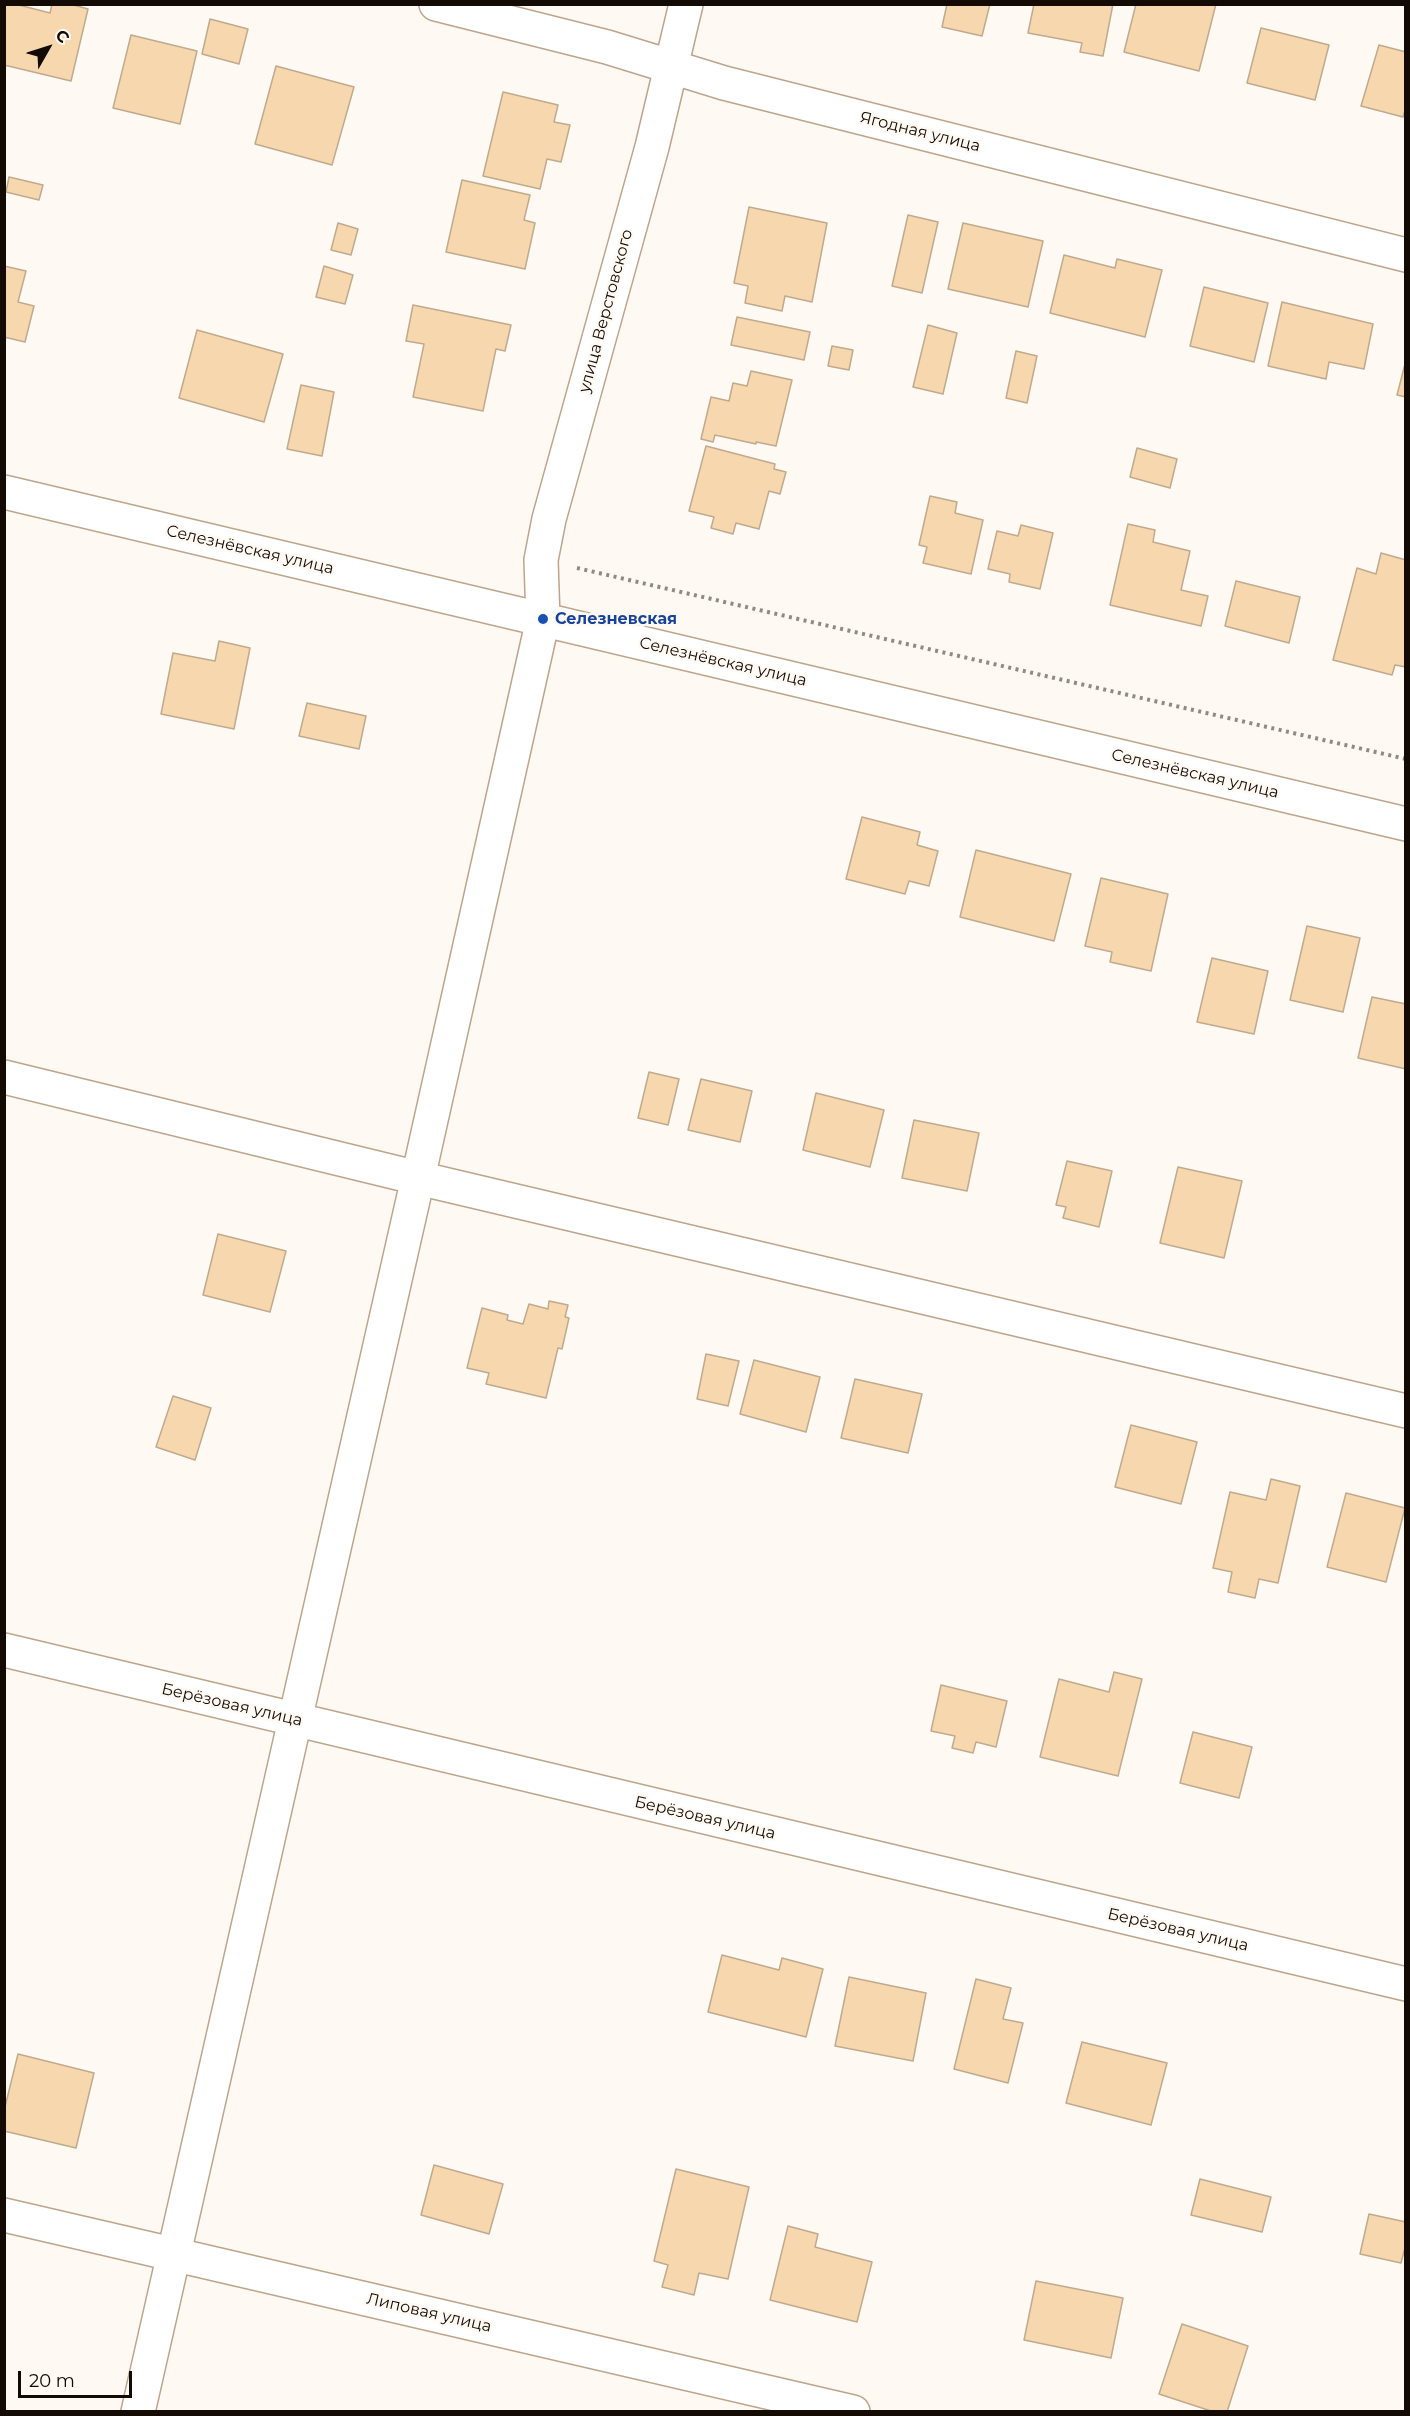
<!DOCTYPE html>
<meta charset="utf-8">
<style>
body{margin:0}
#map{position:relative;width:1410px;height:2416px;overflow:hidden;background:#fff9f4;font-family:Montserrat,sans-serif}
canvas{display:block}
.frame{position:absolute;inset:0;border:6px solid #130a03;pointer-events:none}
.north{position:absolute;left:18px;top:18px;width:60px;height:60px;-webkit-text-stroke:4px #fff9f4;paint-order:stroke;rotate:51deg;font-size:16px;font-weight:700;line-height:24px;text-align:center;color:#130a03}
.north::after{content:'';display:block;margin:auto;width:21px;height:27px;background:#130a03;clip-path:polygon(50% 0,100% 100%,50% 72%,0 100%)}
.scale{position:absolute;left:18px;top:2371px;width:114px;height:27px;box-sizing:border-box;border:3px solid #130a03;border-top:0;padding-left:8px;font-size:18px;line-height:21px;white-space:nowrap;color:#130a03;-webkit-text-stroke:4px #fff9f4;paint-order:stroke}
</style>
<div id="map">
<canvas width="1410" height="2416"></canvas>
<div class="frame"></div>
<div class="north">С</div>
<div class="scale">20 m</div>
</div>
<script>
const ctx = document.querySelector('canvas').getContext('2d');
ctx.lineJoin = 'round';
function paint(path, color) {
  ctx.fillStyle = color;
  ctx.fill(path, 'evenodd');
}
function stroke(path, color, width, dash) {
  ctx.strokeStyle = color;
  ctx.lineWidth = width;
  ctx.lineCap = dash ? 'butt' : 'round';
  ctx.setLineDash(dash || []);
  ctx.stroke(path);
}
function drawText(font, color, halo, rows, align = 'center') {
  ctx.font = font + ' Montserrat,sans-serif';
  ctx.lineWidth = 5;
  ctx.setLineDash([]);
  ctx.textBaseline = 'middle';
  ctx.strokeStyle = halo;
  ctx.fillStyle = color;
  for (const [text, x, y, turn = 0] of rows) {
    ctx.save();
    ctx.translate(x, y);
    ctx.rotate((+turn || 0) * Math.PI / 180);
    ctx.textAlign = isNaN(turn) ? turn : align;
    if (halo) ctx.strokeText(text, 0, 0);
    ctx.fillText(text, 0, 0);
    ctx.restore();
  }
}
const building = new Path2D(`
 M 5,4 L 15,4 L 50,13 L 52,4 L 70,4 L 88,9 L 71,81 L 4,65 Z
 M 947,4 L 990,4 L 982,36 L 942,27 Z
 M 1034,4 L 1113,4 L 1103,56 L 1080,52 L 1082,43 L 1028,33 Z
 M 1136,4 L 1216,4 L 1199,71 L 1124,52 Z
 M 210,19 L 248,29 L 239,64 L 202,54 Z
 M 1261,28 L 1329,45 L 1315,100 L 1247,83 Z
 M 131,35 L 197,51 L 180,124 L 113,108 Z
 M 1379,45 L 1406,52 L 1406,107 L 1403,117 L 1361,106 Z
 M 276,66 L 354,87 L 332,165 L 255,144 Z
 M 503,92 L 558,105 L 554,122 L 570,125 L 561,162 L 547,159 L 540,189 L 483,176 Z
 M 9,177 L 43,185 L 39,200 L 6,192 Z
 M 462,180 L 530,195 L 524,220 L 535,223 L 525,269 L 446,252 Z
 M 749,207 L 827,223 L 812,302 L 785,296 L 782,311 L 745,303 L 748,286 L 734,283 Z
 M 908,215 L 938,222 L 922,293 L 892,286 Z
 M 338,223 L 358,229 L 351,255 L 331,250 Z
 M 963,223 L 1043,241 L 1028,307 L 948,289 Z
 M 1064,255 L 1115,268 L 1117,259 L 1162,270 L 1145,337 L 1050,313 Z
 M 4,266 L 26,271 L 18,302 L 34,306 L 25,342 L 4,337 Z
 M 324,266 L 353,275 L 345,304 L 316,297 Z
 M 1204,287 L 1268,303 L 1254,362 L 1190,346 Z
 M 1282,302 L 1373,324 L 1364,369 L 1329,362 L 1326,379 L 1268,366 Z
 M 413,305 L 511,325 L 505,351 L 496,349 L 483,411 L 413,397 L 424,344 L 406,341 Z
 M 737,317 L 810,332 L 804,360 L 731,345 Z
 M 928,325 L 957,333 L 943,394 L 913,387 Z
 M 197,330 L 283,354 L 264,422 L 179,398 Z
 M 832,346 L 853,350 L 849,370 L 828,366 Z
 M 1016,351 L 1037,356 L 1027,403 L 1006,398 Z
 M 1406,360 L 1406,397 L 1397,395 Z
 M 751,371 L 792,380 L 776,446 L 756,442 L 756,444 L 715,435 L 713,442 L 701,439 L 711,397 L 729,401 L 733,383 L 747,386 Z
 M 301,385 L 334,392 L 322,456 L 287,449 Z
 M 706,446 L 775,464 L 774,469 L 786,472 L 780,494 L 769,491 L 759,529 L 736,523 L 733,534 L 711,528 L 714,517 L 689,511 Z
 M 1137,448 L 1177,459 L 1170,488 L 1130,477 Z
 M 930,496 L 957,502 L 955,513 L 983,520 L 971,574 L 923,563 L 927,547 L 919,545 Z
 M 1128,524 L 1155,530 L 1153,542 L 1190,551 L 1181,590 L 1208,596 L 1201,626 L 1110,605 Z
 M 1021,525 L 1053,533 L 1040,589 L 1009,582 L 1010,574 L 988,569 L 997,531 L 1018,536 Z
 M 1381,553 L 1406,560 L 1406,667 L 1395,665 L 1392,675 L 1333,660 L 1357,568 L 1376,574 Z
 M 1236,581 L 1300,597 L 1289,643 L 1225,626 Z
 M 219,641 L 250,648 L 234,729 L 161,714 L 173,653 L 215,661 Z
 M 307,703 L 366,716 L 359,749 L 299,736 Z
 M 862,817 L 920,832 L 917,845 L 938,851 L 929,886 L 909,881 L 905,894 L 846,879 Z
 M 976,850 L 1071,874 L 1054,941 L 960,917 Z
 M 1101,878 L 1168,894 L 1151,971 L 1110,962 L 1112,952 L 1085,946 Z
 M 1307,926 L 1360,938 L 1343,1012 L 1290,1000 Z
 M 1212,958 L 1268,971 L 1254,1034 L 1197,1022 Z
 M 1372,997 L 1406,1004 L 1406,1069 L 1358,1058 Z
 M 649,1072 L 679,1079 L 668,1125 L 638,1118 Z
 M 701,1079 L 752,1091 L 740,1142 L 688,1130 Z
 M 816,1093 L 884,1110 L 870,1167 L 803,1150 Z
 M 914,1120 L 979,1133 L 967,1191 L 902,1178 Z
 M 1067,1161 L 1112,1171 L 1099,1227 L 1063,1218 L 1066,1207 L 1056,1205 Z
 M 1178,1167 L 1242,1181 L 1224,1258 L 1160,1243 Z
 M 218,1234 L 286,1251 L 270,1312 L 203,1295 Z
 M 549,1301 L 568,1305 L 565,1317 L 569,1318 L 562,1349 L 558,1348 L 546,1398 L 486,1384 L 489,1373 L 467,1368 L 482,1308 L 508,1315 L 507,1320 L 523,1324 L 529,1304 L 548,1309 Z
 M 706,1354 L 739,1361 L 728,1406 L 697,1399 Z
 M 754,1360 L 820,1377 L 806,1432 L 740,1414 Z
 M 855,1379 L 922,1394 L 908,1453 L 841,1438 Z
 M 173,1396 L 211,1408 L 195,1460 L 156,1447 Z
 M 1131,1425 L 1197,1442 L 1181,1504 L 1115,1487 Z
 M 1271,1479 L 1300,1486 L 1278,1583 L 1259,1579 L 1255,1598 L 1228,1592 L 1232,1572 L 1213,1568 L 1230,1492 L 1266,1500 Z
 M 1346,1493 L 1405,1508 L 1386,1582 L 1327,1567 Z
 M 1114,1672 L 1142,1679 L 1118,1776 L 1040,1757 L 1059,1679 L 1109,1692 Z
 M 941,1685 L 1007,1701 L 996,1747 L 976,1742 L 973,1753 L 952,1748 L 955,1736 L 931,1731 Z
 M 1193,1732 L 1252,1747 L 1239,1798 L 1180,1783 Z
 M 722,1955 L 779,1970 L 782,1958 L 823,1969 L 806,2037 L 708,2012 Z
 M 849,1977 L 926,1993 L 913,2061 L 835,2046 Z
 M 976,1979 L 1011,1988 L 1003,2019 L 1023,2023 L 1008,2083 L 954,2069 Z
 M 1082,2042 L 1167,2063 L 1151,2125 L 1066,2103 Z
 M 18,2054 L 94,2073 L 76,2148 L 4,2131 L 4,2111 Z
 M 434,2165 L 503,2184 L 489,2234 L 421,2215 Z
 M 676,2169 L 749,2187 L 728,2279 L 699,2273 L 694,2295 L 662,2287 L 668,2265 L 654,2261 Z
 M 1200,2179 L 1271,2197 L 1262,2232 L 1191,2215 Z
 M 1369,2214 L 1406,2222 L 1406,2244 L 1401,2263 L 1360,2254 Z
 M 788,2226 L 818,2234 L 815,2247 L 872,2262 L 857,2322 L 770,2300 Z
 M 1036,2281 L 1123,2298 L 1111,2358 L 1024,2340 Z
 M 1182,2324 L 1248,2346 L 1227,2412 L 1214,2412 L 1159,2394 Z`);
paint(building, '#f7d7ae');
stroke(building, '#c0aa8d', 1.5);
const minor = new Path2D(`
 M 436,4 L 607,47 L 724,83 L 1406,255
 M 4,492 L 1406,824
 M 4,1077 L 418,1178 L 1406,1411
 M 4,1650 L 1406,1984
 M 4,2215 L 853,2412
 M 138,2412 L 418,1178 L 543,619 L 541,560 L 549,519 L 652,147 L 686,4`);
stroke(minor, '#bea48b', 36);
stroke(new Path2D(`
 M 577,568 L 1406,759`), '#918a84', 4, [3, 4.5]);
stroke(minor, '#fff', 33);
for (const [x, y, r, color] of [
 [543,619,6,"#1a4fb4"]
]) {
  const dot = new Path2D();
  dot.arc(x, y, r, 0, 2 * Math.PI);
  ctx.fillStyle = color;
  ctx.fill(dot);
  stroke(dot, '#fff9f4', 2);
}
drawText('16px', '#130a03', '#fff9f4', [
 ["Ягодная улица",920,132,14],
 ["улица Верстовского",606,311,-75],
 ["Селезнёвская улица",250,550,13],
 ["Селезнёвская улица",723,662,13],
 ["Селезнёвская улица",1195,774,13],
 ["Берёзовая улица",232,1705,13],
 ["Берёзовая улица",705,1818,13],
 ["Берёзовая улица",1178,1930,13],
 ["Липовая улица",429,2313,13]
]);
drawText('bold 16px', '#164399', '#fff9f4', [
 ["Селезневская",555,619]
], 'left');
</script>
